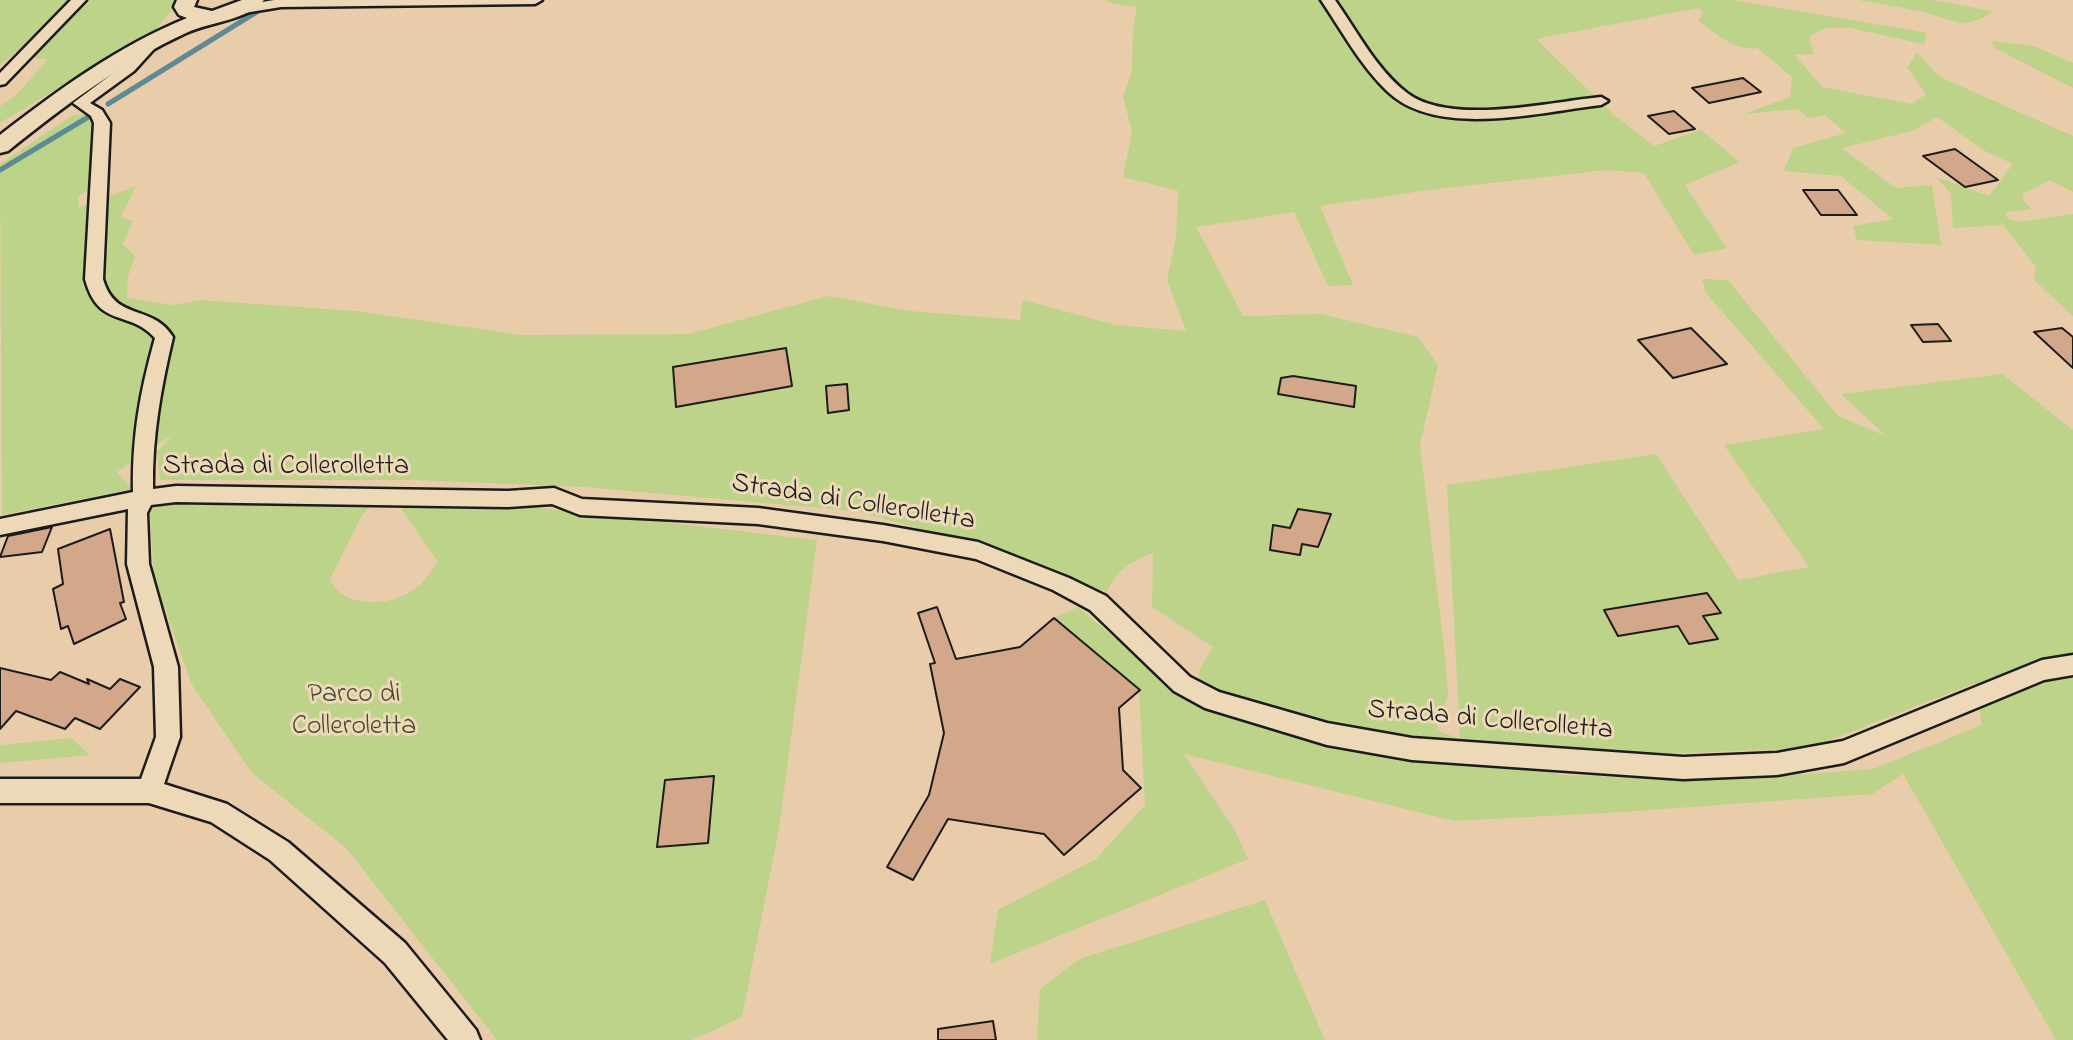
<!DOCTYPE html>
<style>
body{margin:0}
canvas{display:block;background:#e9cdab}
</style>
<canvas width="2073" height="1040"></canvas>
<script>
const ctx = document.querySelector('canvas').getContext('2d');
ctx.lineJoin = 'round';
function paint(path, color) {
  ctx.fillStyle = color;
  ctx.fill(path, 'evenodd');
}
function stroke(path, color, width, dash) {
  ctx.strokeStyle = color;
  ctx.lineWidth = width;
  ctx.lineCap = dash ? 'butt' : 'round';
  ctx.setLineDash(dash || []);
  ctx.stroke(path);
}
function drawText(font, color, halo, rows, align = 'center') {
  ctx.font = font + ' "Indie Flower",sans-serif';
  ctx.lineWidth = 6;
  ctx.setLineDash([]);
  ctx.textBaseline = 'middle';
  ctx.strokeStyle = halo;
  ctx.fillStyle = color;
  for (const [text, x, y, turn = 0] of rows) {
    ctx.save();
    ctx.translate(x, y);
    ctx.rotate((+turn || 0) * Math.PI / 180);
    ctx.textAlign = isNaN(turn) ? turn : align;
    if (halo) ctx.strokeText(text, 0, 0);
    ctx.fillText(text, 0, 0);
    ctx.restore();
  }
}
paint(new Path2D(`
 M 0,0 L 68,0 L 55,17 L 0,66 Z
 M 86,0 L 175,0 L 172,10 L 156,30 L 0,123 L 0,106 L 16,95 L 48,59 L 29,58 Z
 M 1106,0 L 1733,0 L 1927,33 L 1924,44 L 1850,28 L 1825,28 L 1809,37 L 1814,54 L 1795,55 L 1822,87 L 1911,104 L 1926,94 L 1907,67 L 1917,53 L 1940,77 L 2073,136 L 2073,192 L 2050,180 L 2023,194 L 2023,201 L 2032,209 L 2006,212 L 2007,218 L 2019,222 L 2073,214 L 2073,316 L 2034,280 L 2036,267 L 2003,225 L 1953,228 L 1951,194 L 1936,177 L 1989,196 L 2013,164 L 1985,151 L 1937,117 L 1912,131 L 1842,148 L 1896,188 L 1932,185 L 1941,245 L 1857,240 L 1853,226 L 1893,219 L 1841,176 L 1784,171 L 1793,148 L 1846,133 L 1824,115 L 1808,118 L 1798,109 L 1744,114 L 1790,97 L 1792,77 L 1757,48 C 1736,52 1715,33 1699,21 L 1703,11 L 1698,8 L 1536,39 L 1614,115 L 1654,146 L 1701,130 L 1740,162 L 1685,185 L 1727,248 L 1694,255 L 1644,173 L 1606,170 L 1429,190 L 1320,206 L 1353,285 L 1328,286 L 1294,212 L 1196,227 L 1243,316 L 1321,314 L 1418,337 L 1438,365 L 1420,445 L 1446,664 L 1448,696 L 1436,730 L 1460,739 L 1447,485 L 1656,454 L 1738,580 L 1809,567 L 1724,445 L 1824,429 L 1706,293 L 1702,279 L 1728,280 L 1838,416 L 1886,436 L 1841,394 L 2002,374 L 2073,430 L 2073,1040 L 2056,1040 L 1903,774 L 1872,794 L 1622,812 L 1454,821 L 1184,754 L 1235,831 L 1248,859 L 990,964 L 998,910 L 1096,859 L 1145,805 L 1139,690 L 1054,618 L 1078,607 L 1193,704 L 1200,669 L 1213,647 L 1152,607 L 1153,553 C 1132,561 1116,570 1107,592 L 956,539 L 856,511 L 584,487 L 413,480 L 160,480 L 157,452 L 173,434 L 117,472 L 132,489 L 2,515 L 0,164 L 73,115 L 85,114 L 97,122 L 91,188 L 79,196 L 78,208 L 136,186 L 121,217 L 133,221 L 123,244 L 135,256 L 128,276 L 127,298 L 173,305 L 200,300 L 356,311 L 522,335 L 688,334 L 828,296 L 910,311 L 1020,320 L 1023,300 L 1116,325 L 1186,331 L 1167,280 L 1176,238 L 1178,191 L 1123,177 L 1132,132 L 1123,97 L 1132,70 L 1133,31 L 1137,7 L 1111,3 ZM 785,348 L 792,387 L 676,406 L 673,367 ZM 1298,509 L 1328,514 L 1329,528 L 1321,526 L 1322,537 L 1317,547 L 1302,544 L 1300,555 L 1271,550 L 1273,525 L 1290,528 ZM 1975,683 L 1982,725 L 1873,769 L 1719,780 L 1562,775 L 1492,750 L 1660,754 L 1810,748 Z
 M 1858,0 L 1931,0 L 1993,11 L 1983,18 L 1963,24 L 1920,11 Z
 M 1992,41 L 2034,46 L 2073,63 L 2073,88 L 1993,47 Z
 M 171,497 L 373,503 L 362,515 L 330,579 C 344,611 397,607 421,584 C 427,578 432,569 438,562 L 401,508 L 447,502 L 551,509 L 817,540 L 779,829 L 742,1017 L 692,1040 L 497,1040 L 346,848 L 252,773 L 192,685 L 154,578 L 149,504 Z
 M 71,738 L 90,755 L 0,763 L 0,745 Z
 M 1265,900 L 1325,1040 L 1037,1040 L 1040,989 L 1079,959 Z`), '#bcd389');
stroke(new Path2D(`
 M 108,104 L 263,8
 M 0,170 L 90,116`), '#5c8a95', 5);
const building = new Path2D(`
 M 1743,78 L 1761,92 L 1709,103 L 1692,88 Z
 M 1674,111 L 1695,129 L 1669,134 L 1648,116 Z
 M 1955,149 L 1998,180 L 1965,187 L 1923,156 Z
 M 1803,190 L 1838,190 L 1857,215 L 1821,215 Z
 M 1938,324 L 1951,341 L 1923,342 L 1911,325 Z
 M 1691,328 L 1727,364 L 1673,378 L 1638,340 Z
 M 2062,328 L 2073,337 L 2073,368 L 2034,332 Z
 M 786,348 L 792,386 L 676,407 L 673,367 Z
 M 1293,376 L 1356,386 L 1354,407 L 1278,394 L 1281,378 Z
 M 847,384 L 849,410 L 828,413 L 826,386 Z
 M 1298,509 L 1331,514 L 1318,547 L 1302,544 L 1300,555 L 1270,550 L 1273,525 L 1290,528 Z
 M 52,527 L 42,552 L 0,557 L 8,536 Z
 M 110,529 L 124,602 L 120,603 L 126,619 L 74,644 L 68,626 L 61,629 L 53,589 L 63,584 L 58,549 Z
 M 1707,593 L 1721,613 L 1703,616 L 1718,639 L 1689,644 L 1678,626 L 1618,636 L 1604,610 Z
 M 937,607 L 956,659 L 1020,647 L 1054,618 L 1140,690 L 1119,708 L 1123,770 L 1141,788 L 1064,855 L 1044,834 L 948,819 L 913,880 L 887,867 L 929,795 L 944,733 L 930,664 L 935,663 L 918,613 Z
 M 0,668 L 51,680 L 60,672 L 89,684 L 87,679 L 110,689 L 120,679 L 140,687 L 100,729 L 75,718 L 65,729 L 16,711 L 0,729 Z
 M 714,776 L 708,843 L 657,847 L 665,780 Z
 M 993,1021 L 996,1040 L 938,1040 L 938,1029 Z`);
paint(building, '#d3a789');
stroke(building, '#1c1c1c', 2);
const street = new Path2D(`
 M 71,0 L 86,0 L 5,84 L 0,85 L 0,73 Z
 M 274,0 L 542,0 L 535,4 L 281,7 L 238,14 L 231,10 L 238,6 Z
 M 1321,0 L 1335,0 C 1357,31 1376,69 1407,93 C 1451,126 1549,102 1601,97 L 1608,101 L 1601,105 C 1540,112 1436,139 1387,91 C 1360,65 1342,31 1321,0 Z
 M 157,34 L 164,38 L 134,71 L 90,103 L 102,110 L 110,123 L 103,279 C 115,322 152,303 173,337 C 161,388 152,437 153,489 L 176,486 L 508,491 L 554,488 L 582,499 L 758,508 L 883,525 L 978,542 L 1069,578 L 1106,596 L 1190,677 L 1219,692 L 1327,723 L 1412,738 L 1683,757 L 1777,753 L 1843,741 L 2042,660 L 2073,655 L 2073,675 L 2044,680 L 1844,763 L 1777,775 L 1683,779 L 1412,760 L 1327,745 L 1205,708 L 1174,691 L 1090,610 L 1053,590 L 976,559 L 883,541 L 758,524 L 580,515 L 552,504 L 508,507 L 176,502 L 151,505 L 147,513 L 149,564 L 178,667 L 180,737 L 164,784 L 227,804 L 288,842 L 405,943 L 476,1030 L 480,1040 L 448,1040 L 385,963 L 270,860 L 211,822 L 149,803 L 0,803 L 0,779 L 141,779 L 156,737 L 154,667 L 127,564 L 128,509 L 0,535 L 0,519 L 133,492 C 132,436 140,392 155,338 C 129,309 98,329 85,279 L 94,123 L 91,116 L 73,103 L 124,65 L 152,35 Z`);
const secondary = new Path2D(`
 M 177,0 L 197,0 L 194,7 L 212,11 L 242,0 L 264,0 C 249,20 209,22 186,33 C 121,63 64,106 8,151 L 0,153 L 0,135 C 58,90 118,46 187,18 L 179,15 L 174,7 Z`);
stroke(street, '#1c1c1c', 5);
stroke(secondary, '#1c1c1c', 5);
paint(street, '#edd9b7');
paint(secondary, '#edd9b7');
drawText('28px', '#1c1c1c', '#edd9b7', [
 ["Strada di Collerolletta",286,468],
 ["Strada di Collerolletta",853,504,9],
 ["Strada di Collerolletta",1490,722,5]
]);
drawText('28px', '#444a37', '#edd9b7', [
 ["Parco di",354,696],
 ["Colleroletta",354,728]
]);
</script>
